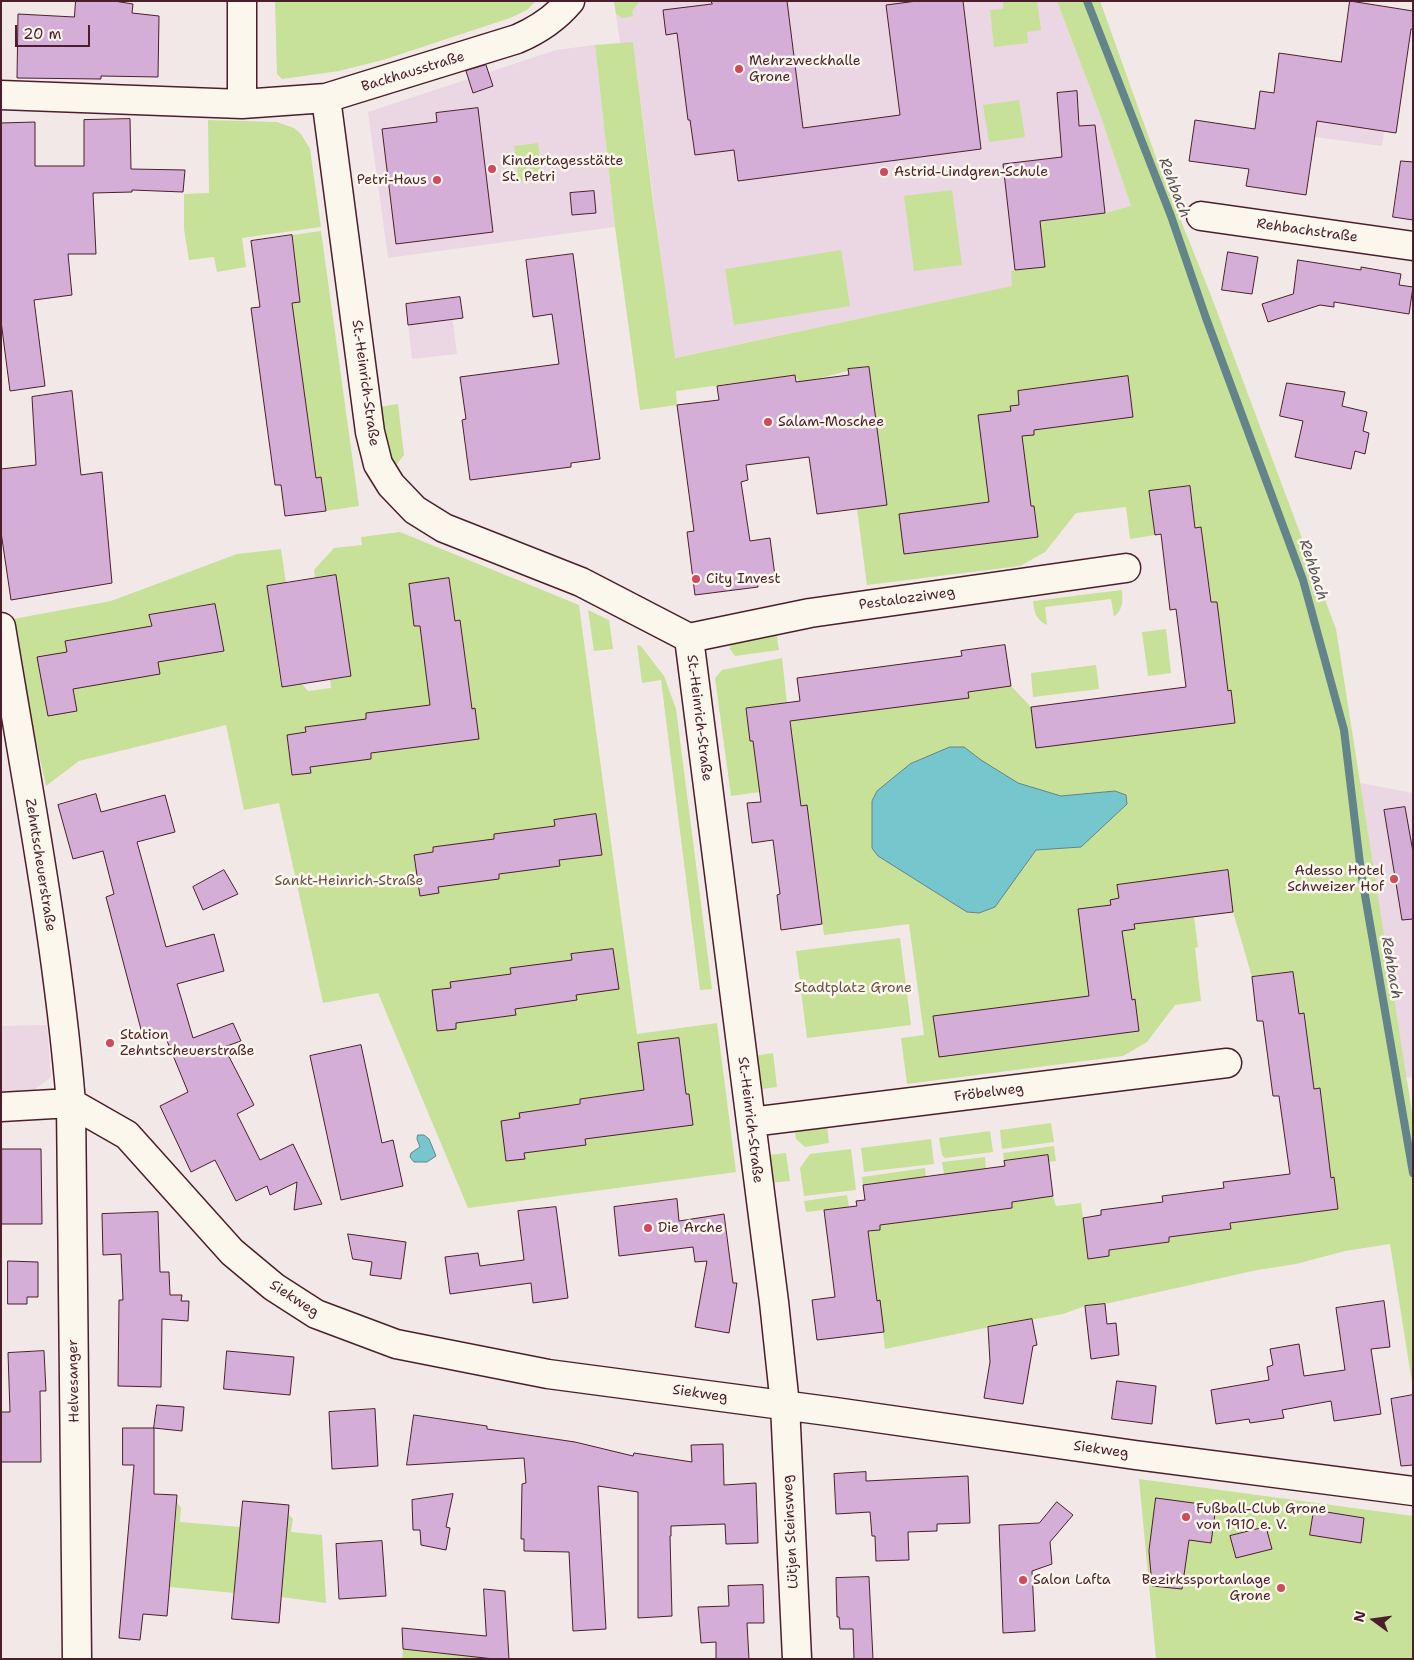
<!DOCTYPE html>
<meta charset="utf-8">
<style>
body{margin:0}
#map{position:relative;width:1414px;height:1660px;overflow:hidden;background:#f3e8e8;font-family:"Shantell Sans",sans-serif}
canvas{display:block}
.frame{position:absolute;inset:0;border:2px solid #4a1f2b;pointer-events:none}
.north{position:absolute;left:1349px;top:1595px;width:50px;height:50px;-webkit-text-stroke:4px #fbf7ec;paint-order:stroke;rotate:284deg;font-size:14px;font-weight:700;line-height:20px;text-align:center;color:#4a1f2b}
.north::after{content:'';display:block;margin:auto;width:18px;height:22px;background:#4a1f2b;clip-path:polygon(50% 0,100% 100%,50% 72%,0 100%)}
.scale{position:absolute;left:15px;top:25px;width:75px;height:22px;box-sizing:border-box;border:2px solid #4a1f2b;border-top:0;padding-left:6px;font-size:15px;line-height:18px;white-space:nowrap;color:#4a1f2b;-webkit-text-stroke:4px #fbf7ec;paint-order:stroke}
</style>
<div id="map">
<canvas width="1414" height="1660"></canvas>
<div class="frame"></div>
<div class="north">N</div>
<div class="scale">20 m</div>
</div>
<script>
const ctx = document.querySelector('canvas').getContext('2d');
ctx.lineJoin = 'round';
function paint(path, color) {
  ctx.fillStyle = color;
  ctx.fill(path, 'evenodd');
}
function stroke(path, color, width, dash) {
  ctx.strokeStyle = color;
  ctx.lineWidth = width;
  ctx.lineCap = dash ? 'butt' : 'round';
  ctx.setLineDash(dash || []);
  ctx.stroke(path);
}
function drawText(font, color, halo, rows, align = 'center') {
  ctx.font = font + ' "Shantell Sans",sans-serif';
  ctx.lineWidth = 5;
  ctx.setLineDash([]);
  ctx.textBaseline = 'middle';
  ctx.strokeStyle = halo;
  ctx.fillStyle = color;
  for (const [text, x, y, turn = 0] of rows) {
    ctx.save();
    ctx.translate(x, y);
    ctx.rotate((+turn || 0) * Math.PI / 180);
    ctx.textAlign = isNaN(turn) ? turn : align;
    if (halo) ctx.strokeText(text, 0, 0);
    ctx.fillText(text, 0, 0);
    ctx.restore();
  }
}
paint(new Path2D(`
 M 614,1 L 1057,1 L 1101,117 L 1131,206 L 1105,213 L 1041,221 L 1045,267 L 1013,286 L 674,358 L 633,43 L 620,43 Z
 M 595,45 L 615,227 L 388,258 L 368,112 L 556,50 Z
 M 1260,91 L 1387,109 L 1382,146 L 1255,129 Z
 M 450,298 L 457,354 L 412,359 L 406,304 Z
 M 1360,783 L 1413,793 L 1413,1078 L 1406,1077 Z
 M 47,1025 L 51,1077 L 34,1090 L 1,1092 L 1,1026 Z`), '#ead7e3');
paint(new Path2D(`
 M 275,1 L 536,1 L 527,10 L 510,18 L 383,60 L 339,71 L 282,79 L 277,74 Z
 M 614,1 L 640,1 L 632,11 L 633,16 L 623,18 L 616,14 Z
 M 1003,1 L 1037,1 L 1041,30 L 1027,32 L 1028,43 L 994,47 L 990,10 L 1003,9 Z
 M 1057,1 L 1100,1 L 1162,174 L 1210,293 L 1336,629 L 1413,1119 L 1413,1389 L 1390,1244 L 1345,1251 L 1296,1264 L 1257,1270 L 1105,1304 L 1085,1306 L 1063,1314 L 985,1328 L 885,1349 L 879,1300 L 871,1301 L 874,1278 L 868,1231 L 880,1230 L 880,1225 L 1012,1208 L 1012,1202 L 1053,1196 L 1056,1206 L 1081,1203 L 1089,1259 L 1109,1256 L 1109,1250 L 1169,1242 L 1169,1237 L 1230,1229 L 1230,1223 L 1338,1209 L 1334,1178 L 1326,1178 L 1328,1155 L 1320,1089 L 1314,1089 L 1304,1014 L 1299,1014 L 1293,972 L 1252,977 L 1233,912 L 1194,917 L 1198,947 L 1195,948 L 1201,1001 L 1175,1005 L 1147,1042 L 1123,1056 L 907,1084 L 901,1038 L 924,1035 L 909,924 L 824,935 L 807,806 L 801,806 L 790,721 L 968,698 L 968,692 L 1011,686 L 1031,707 L 1036,748 L 1235,723 L 1231,691 L 1223,691 L 1217,602 L 1211,602 L 1201,527 L 1195,528 L 1190,486 L 1150,491 L 1155,535 L 1130,539 L 1126,507 L 1076,513 L 1045,552 L 1020,566 L 867,585 L 857,509 L 887,505 L 869,367 C 845,370 823,379 799,382 L 795,375 L 676,391 L 677,405 L 640,410 L 615,227 L 595,45 L 633,42 L 652,194 L 675,358 L 1012,286 L 1011,271 L 1045,267 L 1040,221 L 1105,213 L 1131,206 L 1101,117 Z
 M 1019,100 L 1025,137 L 989,142 L 983,105 Z
 M 208,120 L 277,122 L 294,128 L 301,134 L 310,149 L 321,227 L 242,238 L 246,267 L 217,272 L 214,257 L 189,260 L 184,229 L 184,194 L 209,193 Z
 M 538,143 L 542,179 L 519,182 L 514,146 Z
 M 952,190 L 962,265 L 914,271 L 904,196 Z
 M 321,231 L 359,506 L 326,511 L 321,478 L 316,478 L 292,303 L 300,301 L 292,235 Z
 M 841,250 L 850,306 L 734,325 L 725,269 Z
 M 398,404 L 404,455 L 394,468 L 383,442 L 379,407 Z
 M 400,532 L 579,605 L 637,1034 L 717,1023 L 736,1172 L 468,1208 L 378,993 L 323,1003 L 279,803 L 244,810 L 226,725 L 79,761 L 46,786 L 29,709 L 13,619 L 111,601 L 237,554 L 281,549 L 286,583 L 267,586 L 281,686 L 302,684 L 308,691 L 331,688 L 330,680 L 351,676 L 336,576 L 315,578 L 314,570 L 334,548 L 362,545 L 361,537 Z
 M 1122,590 C 1123,602 1123,609 1114,617 L 1111,599 L 1045,607 L 1047,625 C 1036,620 1034,612 1033,601 Z
 M 588,610 L 609,620 L 613,649 L 594,651 Z
 M 1166,629 L 1171,673 L 1148,676 L 1142,632 Z
 M 776,631 L 779,650 L 735,656 L 730,649 L 731,642 Z
 M 637,645 L 641,646 L 664,676 L 676,709 L 712,989 L 700,990 L 661,680 L 642,683 Z
 M 782,658 L 787,703 L 746,708 L 750,741 L 753,741 L 760,792 L 731,796 L 715,678 L 722,670 Z
 M 1096,665 L 1099,689 L 1033,697 L 1031,673 Z
 M 900,938 L 911,1025 L 807,1038 L 796,951 Z
 M 773,1053 L 777,1087 L 762,1089 L 758,1084 L 753,1056 Z
 M 1051,1123 L 1054,1142 L 1002,1149 L 1000,1130 Z
 M 827,1126 L 829,1143 L 805,1147 L 796,1139 L 795,1130 Z
 M 990,1131 L 993,1152 L 945,1158 L 942,1155 L 939,1138 Z
 M 931,1139 L 934,1164 L 864,1172 L 861,1148 Z
 M 1054,1146 L 1056,1161 L 1049,1162 L 1048,1155 L 1004,1161 L 1003,1153 Z
 M 851,1149 L 856,1190 L 804,1196 L 800,1168 L 810,1154 Z
 M 786,1153 L 790,1181 L 770,1183 L 769,1155 Z
 M 985,1157 L 986,1169 L 944,1174 L 942,1162 Z
 M 925,1168 L 926,1177 L 863,1185 L 862,1177 Z
 M 847,1195 L 849,1207 L 806,1212 L 804,1201 Z
 M 1139,1479 L 1413,1516 L 1413,1659 L 1156,1659 Z
 M 243,1501 L 289,1505 L 289,1515 L 293,1519 L 291,1532 L 322,1535 L 326,1603 L 281,1597 L 279,1623 L 232,1619 L 235,1593 L 170,1587 L 177,1502 L 181,1508 L 180,1522 L 240,1527 Z
 M 403,1649 L 494,1659 L 402,1659 Z`), '#c7e198');
const water = new Path2D(`
 M 950,747 L 964,747 L 981,760 L 1018,783 L 1061,796 L 1115,791 L 1126,795 L 1127,804 L 1081,847 L 1036,850 L 995,907 L 979,913 L 967,912 L 878,856 L 872,848 L 872,801 L 877,791 L 910,764 Z
 M 418,1135 L 424,1135 L 429,1139 L 436,1156 L 427,1162 L 414,1162 L 410,1157 L 411,1153 L 420,1147 L 417,1139 Z`);
paint(water, '#76c7cd');
stroke(water, '#64848c', 1);
stroke(new Path2D(`
 M 1087,1 L 1171,216 L 1206,318 L 1303,580 L 1344,730 L 1361,872 L 1413,1173`), '#64848c', 8);
const building = new Path2D(`
 M 76,1 L 114,1 L 133,4 L 132,13 L 159,16 L 158,77 L 101,76 L 101,79 L 17,78 L 18,14 L 74,17 Z
 M 711,1 L 787,1 L 803,128 L 900,115 L 886,5 L 917,1 L 963,1 L 981,149 L 738,181 L 734,150 L 695,155 L 690,120 L 688,120 L 677,33 L 666,35 L 663,10 L 712,4 Z
 M 1350,1 L 1413,11 L 1413,29 L 1411,29 L 1396,133 L 1317,121 L 1306,195 L 1246,186 L 1249,169 L 1189,161 L 1195,120 L 1255,129 L 1260,91 L 1274,93 L 1279,53 L 1341,62 Z
 M 486,65 L 493,86 L 473,93 L 466,71 Z
 M 1077,91 L 1079,126 L 1095,125 L 1105,213 L 1040,221 L 1045,267 L 1015,270 L 1003,164 L 1062,157 L 1057,93 Z
 M 478,108 L 493,232 L 396,244 L 382,129 L 437,122 L 436,113 Z
 M 130,119 L 131,169 L 185,170 L 183,192 L 132,190 L 132,192 L 93,193 L 96,254 L 68,254 L 72,295 L 34,300 L 45,386 L 10,391 L 1,321 L 1,123 L 35,122 L 35,166 L 84,166 L 84,120 Z
 M 1401,161 L 1413,162 L 1413,220 L 1393,217 Z
 M 594,191 L 596,213 L 572,215 L 570,193 Z
 M 292,235 L 300,302 L 292,303 L 316,478 L 321,477 L 326,511 L 285,516 L 281,485 L 275,485 L 251,308 L 260,307 L 251,241 Z
 M 1228,252 L 1258,257 L 1252,294 L 1222,290 Z
 M 573,254 L 600,459 L 571,463 L 571,467 L 470,480 L 462,420 L 466,419 L 460,377 L 559,364 L 552,314 L 533,317 L 526,260 Z
 M 1298,260 L 1361,270 L 1361,267 L 1401,274 L 1399,285 L 1413,287 L 1409,314 L 1334,302 L 1334,307 L 1320,305 L 1268,322 L 1262,304 L 1293,294 Z
 M 460,297 L 463,318 L 408,325 L 406,304 Z
 M 869,367 L 887,505 L 817,514 L 809,457 L 746,465 L 748,480 L 741,482 L 750,541 L 770,538 L 775,576 L 757,579 L 758,587 L 695,595 L 687,532 L 694,531 L 677,405 L 719,400 L 717,386 L 795,375 L 796,382 L 849,375 L 848,369 Z
 M 1128,376 L 1133,417 L 1034,430 L 1034,435 L 1022,436 L 1031,506 L 1034,506 L 1038,537 L 904,554 L 899,514 L 989,502 L 978,415 L 1011,411 L 1010,406 L 1019,405 L 1018,391 Z
 M 1287,383 L 1345,392 L 1342,406 L 1367,412 L 1363,431 L 1369,433 L 1365,454 L 1355,451 L 1351,469 L 1295,457 L 1303,421 L 1280,416 Z
 M 72,391 L 81,475 L 102,472 L 112,583 L 11,600 L 1,532 L 1,469 L 36,465 L 32,397 Z
 M 1190,486 L 1195,528 L 1201,527 L 1211,602 L 1217,602 L 1228,691 L 1231,690 L 1235,723 L 1036,748 L 1031,707 L 1186,687 L 1176,609 L 1170,610 L 1161,534 L 1155,535 L 1149,491 Z
 M 336,575 L 351,676 L 282,687 L 267,586 Z
 M 449,578 L 455,621 L 460,620 L 472,709 L 475,708 L 479,739 L 371,753 L 371,759 L 310,767 L 311,773 L 292,775 L 287,735 L 306,732 L 305,727 L 366,719 L 366,713 L 430,705 L 420,626 L 414,626 L 409,584 Z
 M 215,604 L 224,651 L 158,662 L 160,674 L 73,689 L 77,711 L 48,716 L 37,657 L 67,652 L 65,641 L 152,626 L 149,615 Z
 M 1005,645 L 1011,686 L 968,692 L 969,698 L 790,721 L 801,806 L 807,805 L 822,924 L 781,930 L 777,895 L 780,894 L 773,840 L 752,843 L 747,803 L 761,802 L 753,741 L 750,741 L 746,708 L 800,701 L 797,678 L 962,656 L 961,651 Z
 M 96,794 L 101,812 L 165,795 L 175,832 L 137,842 L 166,947 L 214,934 L 224,971 L 177,984 L 193,1038 L 233,1023 L 241,1041 L 224,1047 L 254,1105 L 237,1114 L 260,1160 L 293,1144 L 322,1204 L 294,1210 L 297,1182 L 270,1195 L 267,1186 L 236,1201 L 215,1160 L 191,1172 L 160,1106 L 188,1092 L 163,1031 L 143,1037 L 106,897 L 114,894 L 103,851 L 73,859 L 58,805 Z
 M 1405,807 L 1413,852 L 1413,919 L 1402,920 L 1384,810 Z
 M 596,814 L 602,855 L 559,860 L 560,866 L 499,874 L 499,879 L 438,887 L 439,893 L 420,896 L 414,855 L 433,852 L 433,847 L 494,839 L 494,834 L 555,826 L 554,820 Z
 M 224,870 L 238,894 L 203,910 L 193,887 Z
 M 1228,870 L 1233,912 L 1134,924 L 1135,929 L 1122,931 L 1132,1000 L 1135,999 L 1139,1031 L 939,1057 L 933,1016 L 1089,996 L 1078,909 L 1111,905 L 1110,900 L 1119,898 L 1117,885 Z
 M 613,949 L 619,989 L 576,995 L 577,1000 L 515,1009 L 516,1015 L 456,1023 L 456,1029 L 437,1031 L 432,990 L 451,988 L 450,982 L 511,974 L 510,968 L 572,960 L 571,954 Z
 M 1293,972 L 1299,1014 L 1304,1013 L 1314,1089 L 1320,1088 L 1331,1178 L 1334,1177 L 1338,1209 L 1230,1223 L 1231,1229 L 1169,1237 L 1169,1242 L 1109,1250 L 1109,1256 L 1088,1259 L 1083,1218 L 1101,1215 L 1101,1210 L 1163,1202 L 1162,1196 L 1224,1188 L 1223,1182 L 1290,1174 L 1279,1096 L 1273,1096 L 1263,1021 L 1257,1021 L 1252,977 Z
 M 679,1038 L 686,1094 L 689,1094 L 693,1125 L 585,1139 L 586,1145 L 524,1153 L 525,1159 L 506,1161 L 501,1121 L 520,1118 L 519,1113 L 580,1104 L 580,1099 L 644,1090 L 638,1043 Z
 M 361,1045 L 382,1143 L 393,1140 L 403,1186 L 341,1200 L 310,1056 Z
 M 2,1149 L 41,1149 L 42,1224 L 2,1224 Z
 M 1048,1155 L 1053,1196 L 1012,1202 L 1012,1208 L 880,1225 L 880,1230 L 868,1231 L 877,1301 L 880,1300 L 884,1332 L 817,1340 L 812,1300 L 835,1297 L 824,1210 L 857,1206 L 856,1201 L 865,1200 L 863,1185 L 1005,1166 L 1004,1161 Z
 M 677,1199 L 679,1221 L 724,1214 L 733,1283 L 737,1283 L 729,1333 L 695,1327 L 707,1261 L 695,1262 L 693,1247 L 619,1256 L 614,1207 Z
 M 556,1207 L 568,1298 L 533,1303 L 531,1283 L 450,1294 L 445,1257 L 478,1253 L 480,1266 L 524,1260 L 518,1211 Z
 M 158,1212 L 160,1272 L 169,1272 L 170,1295 L 182,1295 L 181,1301 L 189,1301 L 188,1321 L 162,1319 L 161,1387 L 118,1386 L 119,1300 L 123,1300 L 121,1254 L 103,1255 L 102,1214 Z
 M 348,1234 L 406,1242 L 401,1279 L 370,1275 L 372,1262 L 353,1259 Z
 M 8,1261 L 38,1262 L 38,1297 L 27,1297 L 27,1304 L 8,1304 Z
 M 1384,1301 L 1390,1347 L 1371,1349 L 1381,1414 L 1334,1421 L 1331,1401 L 1282,1410 L 1284,1418 L 1250,1423 L 1249,1419 L 1216,1424 L 1211,1390 L 1269,1380 L 1267,1367 L 1273,1365 L 1270,1349 L 1299,1344 L 1304,1376 L 1345,1370 L 1336,1308 Z
 M 1105,1304 L 1107,1324 L 1116,1323 L 1119,1355 L 1091,1359 L 1085,1306 Z
 M 1032,1319 L 1037,1345 L 1033,1346 L 1023,1404 L 984,1398 L 990,1362 L 988,1327 Z
 M 44,1351 L 46,1391 L 40,1391 L 41,1462 L 1,1462 L 1,1412 L 10,1412 L 8,1353 Z
 M 227,1351 L 294,1357 L 290,1395 L 224,1389 Z
 M 1117,1381 L 1156,1386 L 1152,1424 L 1112,1419 Z
 M 1413,1395 L 1413,1465 L 1401,1466 L 1391,1399 Z
 M 157,1405 L 184,1407 L 182,1431 L 154,1428 Z
 M 375,1409 L 378,1466 L 332,1469 L 329,1412 Z
 M 414,1415 L 487,1426 L 487,1429 L 575,1442 L 633,1456 L 634,1453 L 692,1462 L 691,1445 L 723,1444 L 724,1485 L 756,1483 L 758,1543 L 726,1544 L 725,1524 L 671,1526 L 671,1536 L 670,1536 L 672,1616 L 638,1618 L 638,1492 L 598,1486 L 606,1629 L 573,1631 L 569,1552 L 524,1551 L 524,1539 L 521,1539 L 522,1484 L 526,1483 L 524,1458 L 407,1465 Z
 M 123,1428 L 154,1428 L 154,1494 L 177,1495 L 167,1616 L 143,1614 L 140,1640 L 119,1638 L 134,1465 L 123,1465 Z
 M 866,1472 L 866,1481 L 968,1476 L 970,1523 L 937,1524 L 937,1531 L 908,1532 L 909,1560 L 876,1561 L 875,1536 L 872,1536 L 870,1512 L 836,1514 L 834,1474 Z
 M 453,1494 L 446,1527 L 450,1528 L 446,1550 L 421,1545 L 420,1530 L 413,1530 L 412,1500 Z
 M 1156,1498 L 1216,1506 L 1211,1543 L 1189,1540 L 1182,1589 L 1152,1586 L 1149,1551 Z
 M 243,1501 L 289,1505 L 279,1623 L 232,1619 Z
 M 1057,1502 L 1073,1515 L 1050,1542 L 1052,1564 L 1032,1571 L 1035,1631 L 1003,1633 L 999,1525 L 1039,1523 Z
 M 1314,1510 L 1364,1518 L 1361,1543 L 1310,1535 Z
 M 1266,1527 L 1272,1549 L 1236,1558 L 1230,1536 Z
 M 382,1541 L 386,1596 L 339,1599 L 336,1544 Z
 M 869,1577 L 873,1659 L 854,1659 L 853,1629 L 840,1629 L 839,1617 L 837,1617 L 836,1578 Z
 M 763,1585 L 764,1623 L 747,1623 L 749,1659 L 716,1659 L 716,1642 L 701,1643 L 698,1607 L 729,1606 L 728,1586 Z
 M 484,1589 L 505,1591 L 509,1659 L 494,1659 L 403,1649 L 402,1628 L 486,1636 Z`);
paint(building, '#d4aed7');
stroke(building, '#4a1f2b', 1);
const minor = new Path2D(`
 M 242,1 L 242,104
 M 1,95 L 242,104 L 326,98 L 517,39 C 538,30 555,19 570,1
 M 326,98 L 370,432 L 378,464 L 391,485 L 415,510 L 444,528 L 581,582 L 689,638 L 774,1302 L 785,1405 L 797,1659
 M 1201,216 L 1413,246
 M 1,627 C 27,785 58,943 71,1103 L 77,1659
 M 689,638 L 810,613 L 1126,568
 M 71,1103 L 127,1135 L 232,1252 L 274,1287 L 316,1314 L 396,1344 L 548,1374 L 835,1412 L 1135,1455 L 1413,1491
 M 1,1107 L 71,1103
 M 751,1122 L 1227,1063`);
stroke(minor, '#4a1f2b', 31);
stroke(minor, '#fbf7ec', 28);
for (const [x, y, r, color] of [
 [739,69,5,"#d1495b"],
 [492,169,5,"#d1495b"],
 [884,172,5,"#d1495b"],
 [437,180,5,"#d1495b"],
 [768,422,5,"#d1495b"],
 [696,579,5,"#d1495b"],
 [1394,879,5,"#d1495b"],
 [110,1043,5,"#d1495b"],
 [648,1228,5,"#d1495b"],
 [1186,1517,5,"#d1495b"],
 [1023,1580,5,"#d1495b"],
 [1281,1588,5,"#d1495b"]
]) {
  const dot = new Path2D();
  dot.arc(x, y, r, 0, 2 * Math.PI);
  ctx.fillStyle = color;
  ctx.fill(dot);
  stroke(dot, '#fbf7ec', 2);
}
drawText('14px', '#4a1f2b', '#fbf7ec', [
 ["Mehrzweckhalle",749,61],
 ["Grone",749,77],
 ["Kindertagesstätte",502,161],
 ["St. Petri",502,177],
 ["Astrid-Lindgren-Schule",894,172],
 ["Petri-Haus",427,180,"right"],
 ["Salam-Moschee",778,422],
 ["City Invest",706,579],
 ["Adesso Hotel",1384,871,"right"],
 ["Schweizer Hof",1384,887,"right"],
 ["Station",120,1035],
 ["Zehntscheuerstraße",120,1051],
 ["Die Arche",658,1228],
 ["Fußball-Club Grone",1196,1509],
 ["von 1910 e. V.",1196,1525],
 ["Salon Lafta",1033,1580],
 ["Bezirkssportanlage",1271,1580,"right"],
 ["Grone",1271,1596,"right"]
], 'left');
drawText('14px', '#4a1f2b', '#fbf7ec', [
 ["Backhausstraße",413,72,-17],
 ["Rehbachstraße",1307,231,8],
 ["St.-Heinrich-Straße",365,383,82],
 ["Pestalozziweg",907,599,-8],
 ["St.-Heinrich-Straße",699,718,83],
 ["Zehntscheuerstraße",40,865,81],
 ["Fröbelweg",989,1093,-7],
 ["St.-Heinrich-Straße",750,1120,83],
 ["Siekweg",294,1299,33],
 ["Helvesanger",74,1381,-91],
 ["Siekweg",700,1394,8],
 ["Siekweg",1101,1450,8],
 ["Lütjen Steinsweg",791,1532,-93]
]);
drawText('14px', '#695046', '#fbf7ec', [
 ["Sankt-Heinrich-Straße",349,881],
 ["Stadtplatz Grone",853,988]
]);
drawText('italic 15px', '#57515c', '#fbf7ec', [
 ["Rehbach",1174,188,69],
 ["Rehbach",1313,570,72],
 ["Rehbach",1391,968,80]
]);
</script>
